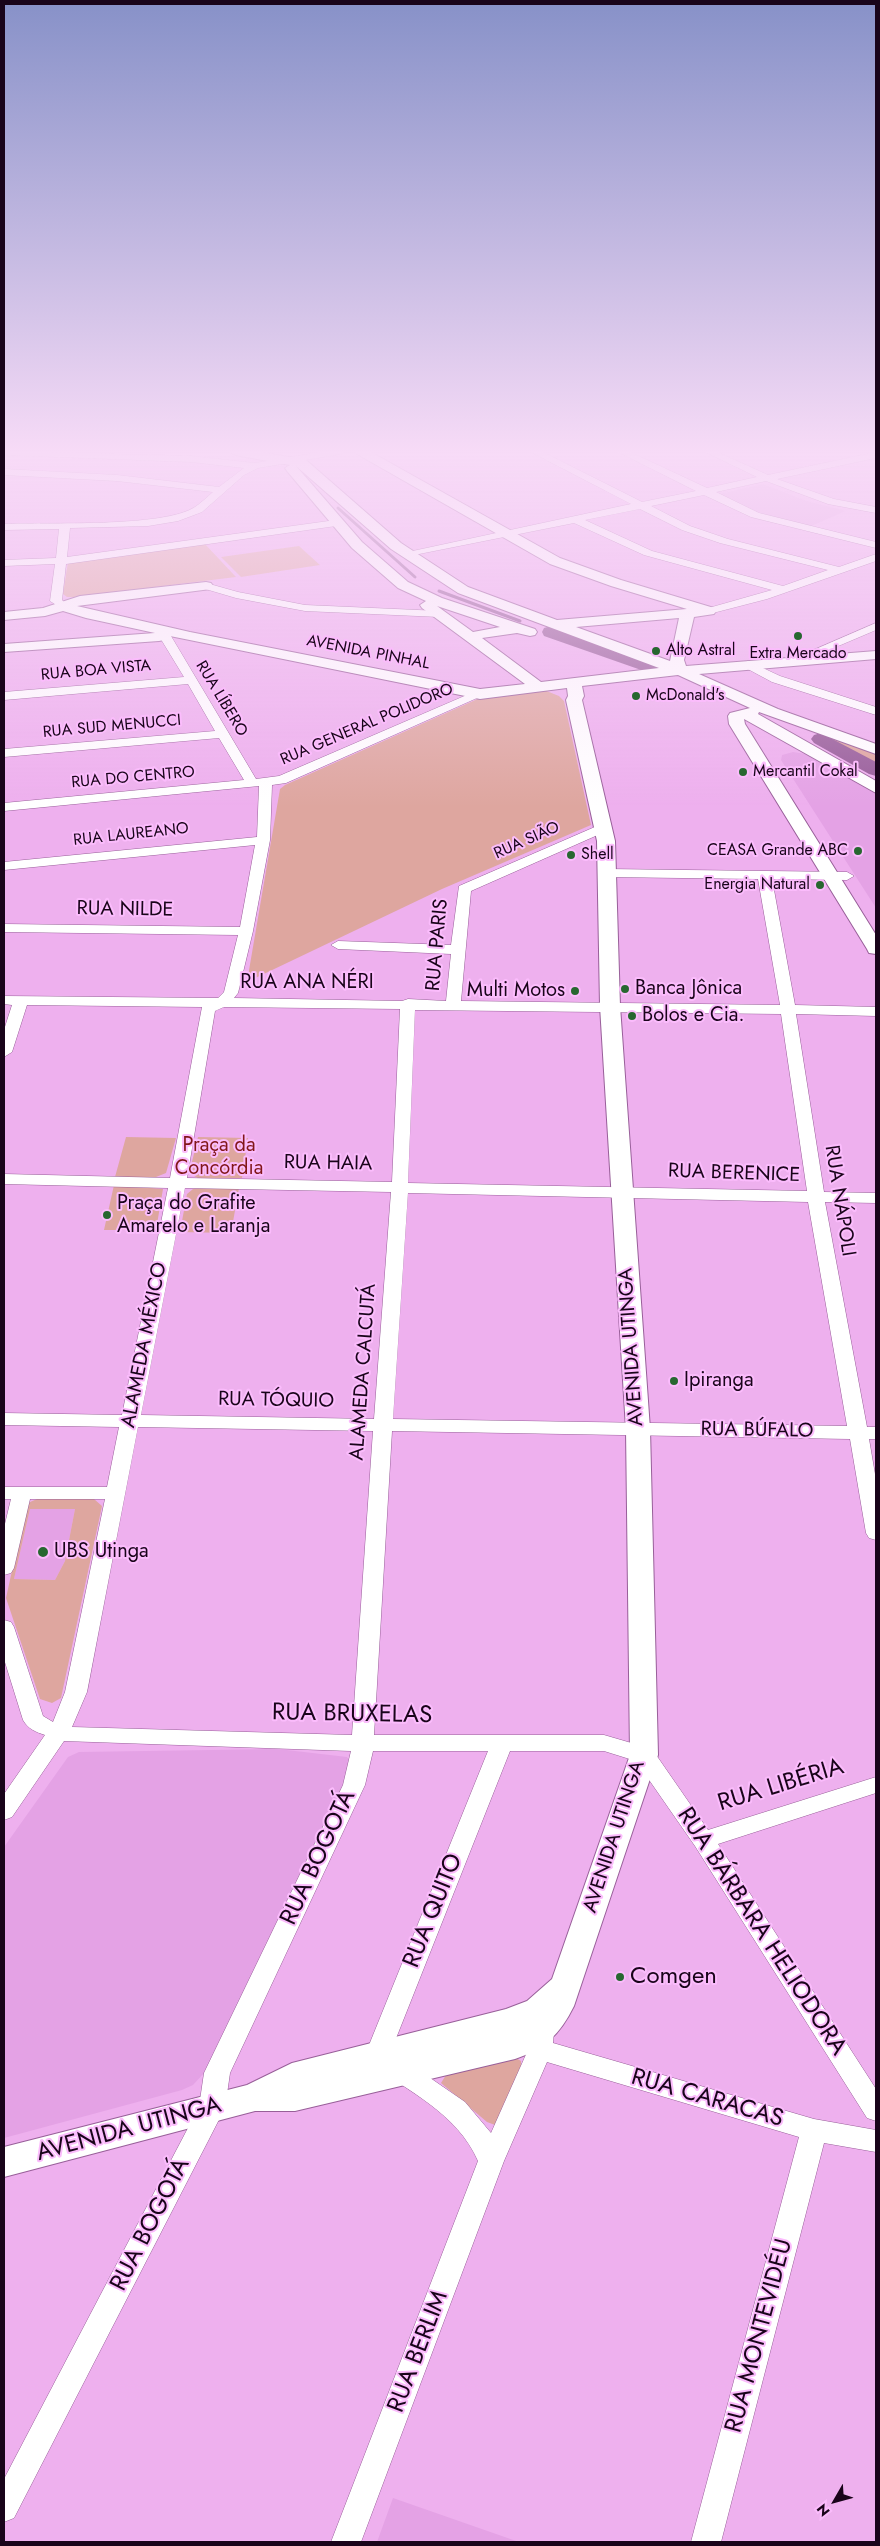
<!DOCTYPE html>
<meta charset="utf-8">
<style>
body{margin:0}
#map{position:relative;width:880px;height:2546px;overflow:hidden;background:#eeb0ee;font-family:Jost,sans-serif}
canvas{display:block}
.frame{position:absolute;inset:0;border:5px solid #19041a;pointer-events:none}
.north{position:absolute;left:810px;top:2476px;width:50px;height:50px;-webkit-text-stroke:4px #fbbcfc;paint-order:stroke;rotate:232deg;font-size:14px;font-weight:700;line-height:20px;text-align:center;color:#19041a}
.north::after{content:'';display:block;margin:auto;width:18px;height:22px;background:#19041a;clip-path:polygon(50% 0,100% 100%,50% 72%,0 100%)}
</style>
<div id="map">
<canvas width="880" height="2546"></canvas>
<div class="frame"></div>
<div class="north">N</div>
</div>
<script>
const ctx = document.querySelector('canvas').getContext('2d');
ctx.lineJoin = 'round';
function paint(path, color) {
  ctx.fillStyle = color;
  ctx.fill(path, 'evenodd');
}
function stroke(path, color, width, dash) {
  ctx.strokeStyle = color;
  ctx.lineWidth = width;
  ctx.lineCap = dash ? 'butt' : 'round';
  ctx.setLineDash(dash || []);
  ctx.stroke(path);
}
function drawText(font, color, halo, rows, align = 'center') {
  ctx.font = font + ' Jost,sans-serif';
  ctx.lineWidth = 4;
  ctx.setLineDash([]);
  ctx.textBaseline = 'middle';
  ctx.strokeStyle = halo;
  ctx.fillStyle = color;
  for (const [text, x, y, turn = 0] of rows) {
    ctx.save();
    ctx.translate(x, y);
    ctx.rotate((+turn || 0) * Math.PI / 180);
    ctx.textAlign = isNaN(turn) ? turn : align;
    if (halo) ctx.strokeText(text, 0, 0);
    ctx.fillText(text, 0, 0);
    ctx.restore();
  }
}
paint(new Path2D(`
 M 763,484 L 807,501 L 846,511 L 809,527 L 761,513 L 719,494 Z
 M 793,752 L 806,754 L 876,794 L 876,908 L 781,760 L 782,755 Z
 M 30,1509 L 75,1509 L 65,1561 L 55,1580 L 14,1579 Z
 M 278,1749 L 347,1757 L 351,1763 L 351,1772 L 322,1839 L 204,2073 L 193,2085 L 182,2090 L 4,2138 L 4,1847 L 68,1757 L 79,1752 Z
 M 393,2498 L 519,2542 L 377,2542 Z`), '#e4a2e5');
paint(new Path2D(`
 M 204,543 L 236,577 L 74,597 L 67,597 L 63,594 L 68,562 Z
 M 299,546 L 320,565 L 241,577 L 221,557 Z
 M 544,690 L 559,696 L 564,701 L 591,825 L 442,889 L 247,982 L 280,789 L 285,785 L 482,697 Z
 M 831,737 L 876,753 L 876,766 L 828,739 Z
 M 126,1137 L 176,1138 L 166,1173 L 156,1177 L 115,1177 Z
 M 198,1137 L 248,1138 L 242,1178 L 198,1178 L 192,1175 L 190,1170 Z
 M 114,1185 L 163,1189 L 156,1230 L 104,1230 Z
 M 202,1187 L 239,1188 L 231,1233 L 180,1232 L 187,1194 L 193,1189 Z
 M 37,1499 L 94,1499 L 102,1506 L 61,1698 L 52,1703 L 40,1699 L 6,1598 L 26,1507 L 30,1502 ZM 30,1509 L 75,1509 L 65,1561 L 55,1580 L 14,1579 Z
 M 516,2058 L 521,2061 L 521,2066 L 495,2125 L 487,2122 L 441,2083 L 446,2075 Z`), '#dea69f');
stroke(new Path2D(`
 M 338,508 L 415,577
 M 439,591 L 520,621`), '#975d99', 3);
paint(new Path2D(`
 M 551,626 L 658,663 L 661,667 L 658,671 L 644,671 L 544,636 L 542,632 L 544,628 Z
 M 821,733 L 876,762 L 876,776 L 869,774 L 814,743 L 811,739 L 814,735 Z`), '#975d99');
const minor = new Path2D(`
 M 4,451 L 191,456 L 255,463 L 326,451 L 346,451 L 341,454 L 258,468 L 244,475 L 202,512 L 178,521 L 148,526 L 70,528 L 67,557 L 336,520 L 341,523 L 336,526 L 66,564 L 62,600 L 67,605 L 61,608 L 50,601 L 55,564 L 4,566 L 4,560 L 56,558 L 59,529 L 4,530 L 4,524 C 46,522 163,528 195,507 C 201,503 207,497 213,492 L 117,481 L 4,475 L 4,469 L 117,475 L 219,487 L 244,468 L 191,462 L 4,455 Z
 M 529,451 L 541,451 L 642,502 L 696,491 L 616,451 L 628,451 L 707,488 L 757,477 L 703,451 L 715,451 L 768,475 L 876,452 L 876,458 L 777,479 L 834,499 L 876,507 L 876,513 L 828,504 L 766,481 L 716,492 L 759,513 L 876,542 L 876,548 L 751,517 L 704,495 L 651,506 L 690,526 L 728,539 L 839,567 L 876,554 L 876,561 L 767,599 L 709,614 L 705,613 L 705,609 L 772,590 L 644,555 L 574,523 L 404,557 L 404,553 L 408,552 L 631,504 ZM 640,509 L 682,530 L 720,543 L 828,570 L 783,586 L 652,551 L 585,520 Z
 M 206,583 L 238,592 L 305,605 L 440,611 L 446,614 L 440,617 L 305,611 L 236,598 L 202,588 L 201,586 Z
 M 876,623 L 876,630 L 796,664 L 792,666 L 786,662 Z
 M 167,628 L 173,631 L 171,636 L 256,779 L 279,776 L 476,691 L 480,690 L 486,694 L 286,783 L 272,785 L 270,840 L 253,931 L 238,993 L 234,998 L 402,1001 L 408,999 L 446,1001 L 451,954 L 338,949 L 331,945 L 338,941 L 451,945 L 459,886 L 604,823 L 611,827 L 609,830 L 471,891 L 461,1001 L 780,1005 L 758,879 L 606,877 L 599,873 L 606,869 L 847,872 L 854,876 L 847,880 L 772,879 L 795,1005 L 876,1007 L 876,1016 L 796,1014 L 824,1192 L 876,1193 L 876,1203 L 825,1202 L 867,1427 L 876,1427 L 876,1439 L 869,1439 L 876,1480 L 876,1540 L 869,1538 L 866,1533 L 850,1439 L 392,1431 L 374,1735 L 604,1735 L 652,1749 L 708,1830 L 876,1777 L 876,1793 L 718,1844 L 876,2089 L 876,2121 L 867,2118 L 695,1846 L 636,1761 L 604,1751 L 510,1751 L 391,2051 L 465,2102 L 491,2133 L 528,2050 L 530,2031 L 533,2024 L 542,2021 L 551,2024 L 554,2031 L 553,2043 L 814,2119 L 876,2130 L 876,2152 L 824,2143 L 721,2542 L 691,2542 L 799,2137 L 547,2062 L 504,2161 L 361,2542 L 331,2542 L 478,2161 C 457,2113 409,2092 368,2062 L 365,2055 L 488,1751 L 373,1751 L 365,1785 L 230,2073 L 225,2108 L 14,2518 L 4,2522 L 4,2479 L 199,2107 L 204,2073 L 343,1785 L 351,1751 L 64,1741 L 12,1817 L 4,1820 L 4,1794 L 45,1735 C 36,1732 28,1729 23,1720 L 4,1659 L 4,1620 L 11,1622 L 14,1627 L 43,1716 L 53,1722 L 65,1692 L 105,1499 L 30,1499 L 14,1568 L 11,1573 L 4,1575 L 4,1528 L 11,1499 L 4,1499 L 4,1487 L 107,1487 L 119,1427 L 4,1425 L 4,1413 L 122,1415 L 168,1188 L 4,1184 L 4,1174 L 170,1178 L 202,1007 L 27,1005 L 12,1052 L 4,1057 L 4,1030 L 12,1005 L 4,1004 L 4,996 L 218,998 L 224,992 L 238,935 L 4,932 L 4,924 L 240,927 L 255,845 L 4,870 L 4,862 L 257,837 L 259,786 L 4,811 L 4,803 L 244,780 L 219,738 L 4,757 L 4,749 L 215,731 L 188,684 L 4,700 L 4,692 L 184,677 L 159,636 L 163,629 ZM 224,1007 L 400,1009 L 392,1182 L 187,1178 L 215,1011 ZM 415,1010 L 781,1014 L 807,1191 L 408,1183 ZM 185,1188 L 391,1192 L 374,1419 L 141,1415 ZM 408,1193 L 808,1202 L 847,1426 L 393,1419 ZM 138,1427 L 373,1431 L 352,1735 L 72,1727 L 87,1692 Z
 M 748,661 L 780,676 L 876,707 L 876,715 L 772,682 L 744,667 L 742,665 Z`);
const major = new Path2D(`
 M 229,451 L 254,451 L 306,460 L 401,543 L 468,587 L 557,620 L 687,609 L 611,586 L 550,564 L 357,454 L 355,451 L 369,451 L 560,558 L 621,580 L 714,608 L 716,611 L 714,614 L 694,617 L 684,660 L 686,666 L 876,651 L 876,659 L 699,674 L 778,709 L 876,744 L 876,754 L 759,712 L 758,714 L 876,781 L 876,793 L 744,719 L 745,724 L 876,935 L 876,954 L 869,953 L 867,949 L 729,724 L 728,716 L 730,713 L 750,708 L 678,675 L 582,686 L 584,696 L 582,700 L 615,841 L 620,1006 L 650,1429 L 658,1755 L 574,2006 C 560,2034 545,2049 515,2059 L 295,2111 L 255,2111 L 4,2177 L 4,2147 L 247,2085 L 292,2063 L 506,2009 L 527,2001 L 552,1979 L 630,1755 L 626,1429 L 600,1006 L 597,841 L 566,700 L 568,696 L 567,688 L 480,699 L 165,635 L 164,640 L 159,641 L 4,652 L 4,644 L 155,633 L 86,618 L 63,611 L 45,616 L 4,620 L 4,612 L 43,608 L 80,596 L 206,582 L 211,583 L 213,586 L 211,589 L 77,606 L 190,632 L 480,689 L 525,684 L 422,608 L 420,605 L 426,601 L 398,588 L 352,548 L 287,471 L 285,468 L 290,465 L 235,455 ZM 296,466 L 391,549 L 458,593 L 659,668 L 541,682 L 482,638 L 517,633 L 530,636 L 535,635 L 537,632 L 535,629 L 442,598 L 408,582 L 362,542 ZM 437,606 L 500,627 L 473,632 ZM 679,618 L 670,661 L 576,627 Z`);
stroke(minor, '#985f99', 1);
stroke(major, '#985f99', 2);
paint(minor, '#fff');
paint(major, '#fff');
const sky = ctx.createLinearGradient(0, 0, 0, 807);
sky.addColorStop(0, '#8791c8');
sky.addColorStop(0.56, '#f7dbf7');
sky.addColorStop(1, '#f7dbf700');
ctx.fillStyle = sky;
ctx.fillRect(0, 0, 880, 807);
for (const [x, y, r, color] of [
 [798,636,5,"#276730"],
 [656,651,5,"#276730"],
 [636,696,5,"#276730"],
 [743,772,5,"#276730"],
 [858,851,5,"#276730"],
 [571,855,5,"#276730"],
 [820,885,5,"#276730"],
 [625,989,5,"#276730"],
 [575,991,5,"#276730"],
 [632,1016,5,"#276730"],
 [107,1215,5,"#276730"],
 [674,1381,5,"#276730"],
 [43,1552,6,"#276730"],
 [620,1977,5,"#276730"]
]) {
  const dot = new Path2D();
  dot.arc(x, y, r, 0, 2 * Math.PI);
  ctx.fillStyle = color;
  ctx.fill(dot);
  stroke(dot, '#fbbcfc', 2);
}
drawText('16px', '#19041a', '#fbbcfc', [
 ["Alto Astral",666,651],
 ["Extra Mercado",798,654,"center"],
 ["McDonald's",646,696],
 ["Mercantil Cokal",753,772],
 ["CEASA Grande ABC",848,851,"right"],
 ["Shell",581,855],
 ["Energia Natural",810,885,"right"]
], 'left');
drawText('16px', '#19041a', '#fbbcfc', [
 ["AVENIDA PINHAL",368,653,11],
 ["RUA BOA VISTA",96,671,-5],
 ["RUA LÍBERO",221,699,59],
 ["RUA GENERAL POLIDORO",367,725,-23],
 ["RUA SUD MENUCCI",112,727,-5],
 ["RUA DO CENTRO",133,778,-5],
 ["RUA LAUREANO",131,835,-6],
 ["RUA SIÃO",527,841,-24]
]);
drawText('20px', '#19041a', '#fbbcfc', [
 ["RUA NILDE",125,910,1],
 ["RUA PARIS",438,945,-85],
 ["RUA ANA NÉRI",307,983],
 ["RUA HAIA",328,1164,1],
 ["RUA BERENICE",734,1174,2],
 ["RUA NÁPOLI",839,1201,81],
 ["ALAMEDA MÉXICO",145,1345,-79],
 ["AVENIDA UTINGA",632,1347,-94],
 ["ALAMEDA CALCUTÁ",364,1372,-86],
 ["RUA TÓQUIO",276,1401,1],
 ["RUA BÚFALO",757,1431,1],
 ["AVENIDA UTINGA",615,1837,-72]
]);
drawText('20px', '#19041a', '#fbbcfc', [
 ["Banca Jônica",635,989],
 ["Multi Motos",565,991,"right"],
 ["Bolos e Cia.",642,1016],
 ["Praça do Grafite",117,1204],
 ["Amarelo e Laranja",117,1227],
 ["Ipiranga",684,1381],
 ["UBS Utinga",54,1552]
], 'left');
drawText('20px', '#811618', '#fbbcfc', [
 ["Praça da",219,1146],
 ["Concórdia",219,1169]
]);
drawText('24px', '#19041a', '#fbbcfc', [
 ["RUA BRUXELAS",352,1715,1],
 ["RUA LIBÉRIA",781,1786,-17],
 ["RUA BOGOTÁ",319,1858,-65],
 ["RUA QUITO",434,1911,-68],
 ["RUA BÁRBARA HELIODORA",761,1932,57],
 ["RUA CARACAS",707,2099,16],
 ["AVENIDA UTINGA",129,2130,-15],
 ["RUA BOGOTÁ",151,2225,-63],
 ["RUA MONTEVIDÉU",760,2336,-75],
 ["RUA BERLIM",419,2352,-69]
]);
drawText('24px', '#19041a', '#fbbcfc', [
 ["Comgen",630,1977]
], 'left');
</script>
